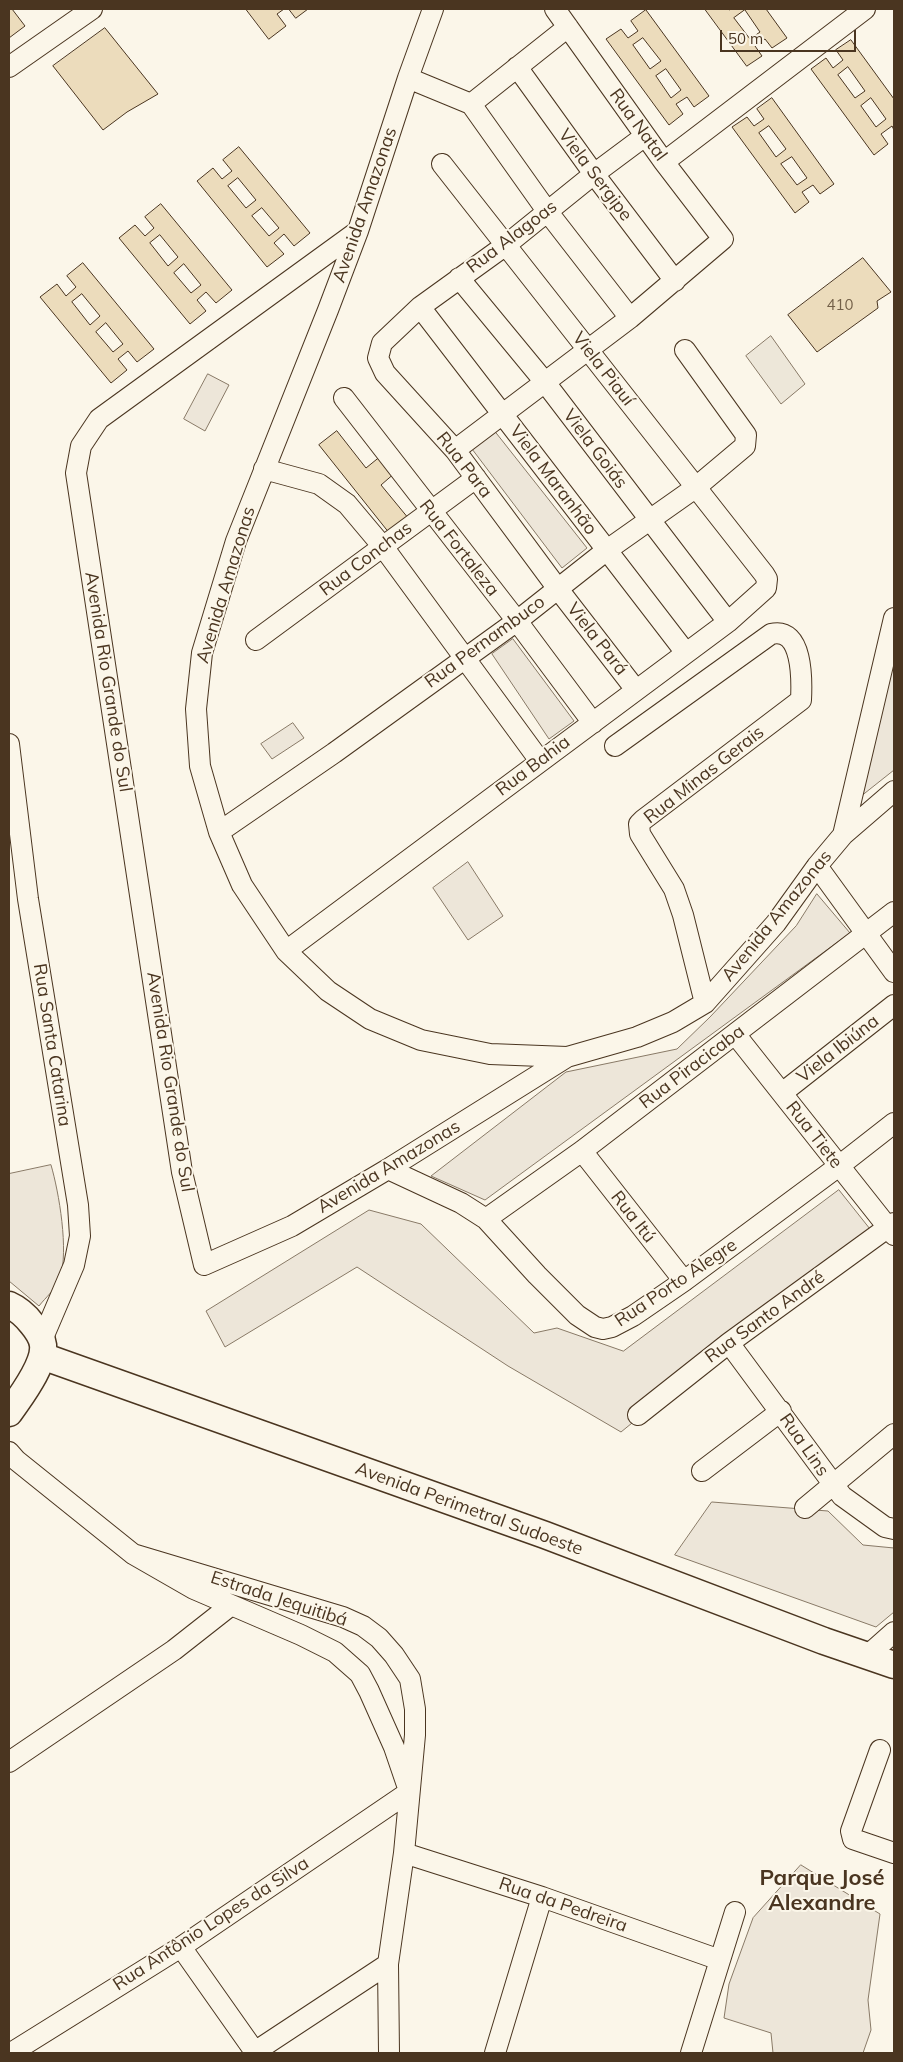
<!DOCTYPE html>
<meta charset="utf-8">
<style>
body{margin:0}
#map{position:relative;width:903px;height:2062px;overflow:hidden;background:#fbf6e9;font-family:Mulish,sans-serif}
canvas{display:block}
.frame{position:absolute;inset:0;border:10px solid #4a3520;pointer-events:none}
.scale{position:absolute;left:720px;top:30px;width:136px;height:22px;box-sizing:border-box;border:2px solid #4a3520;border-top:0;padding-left:6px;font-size:15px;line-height:18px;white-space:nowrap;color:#4a3520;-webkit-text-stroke:4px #fbf6e9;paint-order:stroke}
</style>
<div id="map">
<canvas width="903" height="2062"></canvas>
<div class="frame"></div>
<div class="scale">50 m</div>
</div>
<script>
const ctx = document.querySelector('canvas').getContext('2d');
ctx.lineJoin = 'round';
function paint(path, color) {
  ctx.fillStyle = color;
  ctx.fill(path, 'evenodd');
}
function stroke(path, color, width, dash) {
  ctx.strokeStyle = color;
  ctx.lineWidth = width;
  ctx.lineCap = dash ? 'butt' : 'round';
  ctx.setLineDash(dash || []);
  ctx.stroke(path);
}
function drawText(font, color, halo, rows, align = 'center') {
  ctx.font = font + ' Mulish,sans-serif';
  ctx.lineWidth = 4;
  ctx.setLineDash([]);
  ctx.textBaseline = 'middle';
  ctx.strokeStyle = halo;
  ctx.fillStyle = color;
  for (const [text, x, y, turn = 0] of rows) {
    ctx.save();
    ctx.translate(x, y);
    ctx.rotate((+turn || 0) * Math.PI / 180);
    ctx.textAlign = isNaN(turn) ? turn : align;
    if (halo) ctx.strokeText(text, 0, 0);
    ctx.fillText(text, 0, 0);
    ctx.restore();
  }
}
const green = new Path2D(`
 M 208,374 L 229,385 L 205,431 L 184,419 Z
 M 493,429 L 587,548 L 562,568 L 469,445 Z
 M 513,639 L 574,721 L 549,739 L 492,654 Z
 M 894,648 L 894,770 L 860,797 Z
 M 293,723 L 304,738 L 272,759 L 261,744 Z
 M 468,862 L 503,916 L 468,940 L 433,888 Z
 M 817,894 L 850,933 L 485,1200 L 431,1176 L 566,1072 L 677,1049 L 710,1017 L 796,926 Z
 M 51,1165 C 59,1192 69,1251 60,1278 C 57,1288 45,1298 39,1306 L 9,1281 L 9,1174 Z
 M 839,1190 L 870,1229 L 621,1432 L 508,1366 L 357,1267 L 225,1347 L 206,1311 L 369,1210 L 421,1224 L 534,1333 L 557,1328 L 623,1351 Z
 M 712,1502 L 828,1511 L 863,1545 L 894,1548 L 894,1612 L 876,1627 L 675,1555 Z
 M 801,1865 L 880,1914 L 868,2000 L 871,2030 L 863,2053 L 773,2053 L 771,2033 L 724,2018 L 729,1984 L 753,1918 Z`);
paint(green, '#ede6d9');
stroke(green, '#887966', 1);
const parking = new Path2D(`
 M 771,336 L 805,384 L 781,404 L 746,356 Z`);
paint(parking, '#ede7d9');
stroke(parking, '#887966', 1);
const building = new Path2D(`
 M 9,9 L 12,9 L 25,26 L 9,38 Z
 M 246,9 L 284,9 L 277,14 L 286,26 L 269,39 Z
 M 289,9 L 308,9 L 296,18 Z
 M 705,9 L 728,9 L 729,10 L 731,9 L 766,9 L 787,38 L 772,48 L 765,39 L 755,46 L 762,56 L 747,66 ZM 745,10 L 760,32 L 750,39 L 734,18 Z
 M 646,10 L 709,96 L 694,107 L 687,97 L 676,104 L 683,114 L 669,125 L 606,39 L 621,29 L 628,38 L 638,31 L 631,21 ZM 643,38 L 661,61 L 650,69 L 633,45 ZM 666,69 L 681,90 L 671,98 L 656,76 Z
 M 105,28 L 158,94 L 127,112 L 103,130 L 53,66 Z
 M 851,40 L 894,99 L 894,130 L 892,126 L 881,134 L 888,144 L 874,155 L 811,69 L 826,58 L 833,68 L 843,60 L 836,50 ZM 848,67 L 865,91 L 855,98 L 838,75 ZM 871,98 L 886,119 L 876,127 L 861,106 Z
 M 772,98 L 834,184 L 820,194 L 813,185 L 802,192 L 809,202 L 795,213 L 732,127 L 747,117 L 754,126 L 764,119 L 757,109 ZM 769,126 L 786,149 L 776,157 L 759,133 ZM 792,157 L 807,178 L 797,185 L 781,164 Z
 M 239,147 L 310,233 L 294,246 L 284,234 L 274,243 L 284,254 L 267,267 L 197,181 L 213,168 L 222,179 L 232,171 L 223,160 ZM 238,178 L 256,200 L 246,208 L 228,186 ZM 262,208 L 279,228 L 269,236 L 252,216 Z
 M 161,204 L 232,290 L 216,303 L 206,292 L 197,300 L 206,311 L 190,324 L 119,238 L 135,225 L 145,236 L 154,228 L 145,217 ZM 160,235 L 178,257 L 168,266 L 150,243 ZM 184,264 L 201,285 L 191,293 L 174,273 Z
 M 863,258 L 891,292 L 877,301 L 878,308 L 817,352 L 788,315 Z
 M 83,263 L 154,349 L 137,362 L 128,351 L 118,359 L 127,370 L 111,383 L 40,297 L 57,284 L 66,296 L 76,287 L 67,276 ZM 82,294 L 100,316 L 90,325 L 72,302 ZM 106,323 L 123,344 L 113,352 L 96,332 Z
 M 337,431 L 366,468 L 382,455 L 396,472 L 381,485 L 409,519 L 390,534 L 319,445 Z`);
paint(building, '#ecdcbc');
stroke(building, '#4a3520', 1);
const minor = new Path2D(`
 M 433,9 L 408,78 L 358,231 L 328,310 L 236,541 L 202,653 L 196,709 L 200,766 L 219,832 L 242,885 L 286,951 L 328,991 L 370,1019 L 421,1040 L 490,1054 L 567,1057 L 637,1037 L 673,1022 L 705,1003 L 776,923 L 817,866 L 843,835 L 894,791
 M 9,67 L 92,9
 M 517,67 L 594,174 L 675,281
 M 408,78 L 471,104 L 568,27
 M 471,104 L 547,211 L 630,318
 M 664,162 L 865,9
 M 358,231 L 99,419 L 81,446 L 76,473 L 182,1172 L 204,1265 L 292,1226 L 388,1169 L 567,1057
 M 459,278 L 544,381 L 728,622
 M 420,307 L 686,653
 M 344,398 L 517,621 L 593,723
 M 455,450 L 630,318 L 723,239 L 664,162 L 555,9
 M 264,469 L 319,484 L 347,504 L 384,548 L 540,761
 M 256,640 L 476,478
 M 636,690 L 558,589 L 455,450 L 385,373 L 378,358 L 382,343 L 420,307 L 506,245 L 594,174 L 645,136
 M 9,744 L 28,899 L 78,1205 L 80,1236 L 74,1265 L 42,1340
 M 615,746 L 771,634 C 803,626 802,680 801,700 L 643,820 L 639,824 L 640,834 L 674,889 L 683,915 L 705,1003
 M 219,832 L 334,753 L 517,621 L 607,550 L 695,488 L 745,446 L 746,435 L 685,350
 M 843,835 L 894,618
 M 817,866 L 894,972
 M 286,951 L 728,622 L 766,588 L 767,579 L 764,574 L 442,164
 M 735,1034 L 894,1235
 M 782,1093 L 894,1005
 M 582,1151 L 684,1281
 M 388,1169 L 461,1203 L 486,1219 L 537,1275 L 577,1315 L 595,1327 L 603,1329 L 612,1327 L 633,1316 L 684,1281 L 839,1166 L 894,1123
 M 486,1219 L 582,1151 L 894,912
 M 729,1343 L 842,1496 L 885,1527 L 894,1529
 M 638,1415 L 729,1343 L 894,1223
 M 9,1452 L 16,1460 L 133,1554 L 194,1589 L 301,1635 L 335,1652 L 360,1674 L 369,1691 L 394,1747 L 407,1785
 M 702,1471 L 781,1411
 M 805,1508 L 894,1434
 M 133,1554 L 343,1617 L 363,1626 L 379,1638 L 394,1655 L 410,1679 L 415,1709 L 415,1735 L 404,1853 L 388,1964 L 389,2053
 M 867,1656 L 894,1632
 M 880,1750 L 851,1831 L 853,1839 L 894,1853
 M 9,1762 L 174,1650 L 230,1606
 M 404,1853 L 542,1897 L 720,1960
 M 181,1947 L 255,2052
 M 11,2053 L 181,1947 L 409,1792
 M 253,2053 L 388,1964
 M 495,2053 L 542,1897
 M 691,2053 L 735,1912`);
const major = new Path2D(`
 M 9,1305 C 18,1309 26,1316 32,1324 C 37,1330 42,1337 43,1345 C 45,1364 20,1398 9,1413
 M 42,1356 L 545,1535 L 824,1641 L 894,1665`);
stroke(minor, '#4a3520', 22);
stroke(major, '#4a3520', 29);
stroke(minor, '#fbf6e9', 20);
stroke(major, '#fbf6e9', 26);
drawText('15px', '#725f47', null, [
 ["410",840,305]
]);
drawText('18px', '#4a3520', '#fbf6e9', [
 ["Rua Natal",638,125,54],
 ["Viela Sergipe",595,175,53],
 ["Avenida Amazonas",365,205,-71],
 ["Rua Alagoas",512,237,-37],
 ["Viela Piauí",603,369,52],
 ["Viela Goiás",595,449,53],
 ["Rua Para",464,465,52],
 ["Viela Maranhão",553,480,53],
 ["Rua Fortaleza",459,548,52],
 ["Rua Conchas",366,559,-37],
 ["Avenida Amazonas",226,585,-73],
 ["Viela Pará",597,639,52],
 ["Rua Pernambuco",485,642,-36],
 ["Avenida Rio Grande do Sul",108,682,81],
 ["Rua Bahia",533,766,-37],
 ["Rua Minas Gerais",704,775,-38],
 ["Avenida Amazonas",777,916,-51],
 ["Rua Santa Catarina",52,1045,81],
 ["Viela Ibiúna",838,1049,-38],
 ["Rua Piracicaba",692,1067,-37],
 ["Avenida Rio Grande do Sul",170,1082,81],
 ["Rua Tiete",814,1135,52],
 ["Avenida Amazonas",389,1167,-31],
 ["Rua Itú",633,1217,52],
 ["Rua Porto Alegre",676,1283,-34],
 ["Rua Santo André",765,1317,-36],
 ["Rua Lins",804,1445,55],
 ["Avenida Perimetral Sudoeste",469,1509,20],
 ["Estrada Jequitibá",279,1599,18],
 ["Rua da Pedreira",563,1905,19],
 ["Rua Antônio Lopes da Silva",211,1924,-33]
]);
drawText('bold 22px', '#4a3520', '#fbf6e9', [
 ["Parque José",822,1878],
 ["Alexandre",822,1903]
]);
</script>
